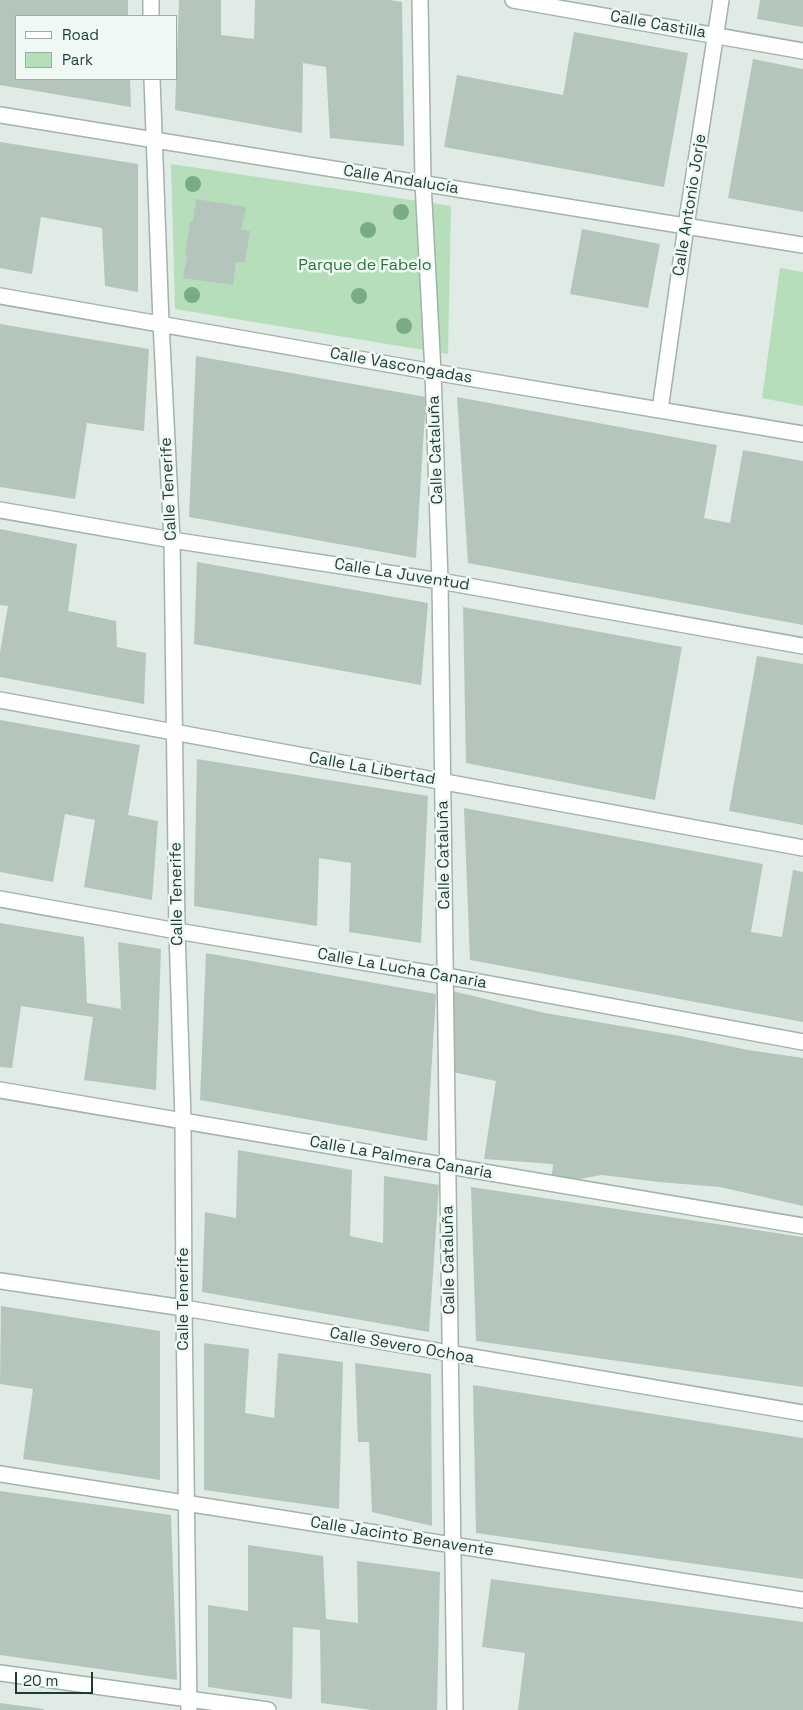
<!DOCTYPE html>
<meta charset="utf-8">
<style>
body{margin:0}
#map{position:relative;width:803px;height:1710px;overflow:hidden;background:#dfebe4;font-family:"Space Grotesk",sans-serif}
canvas{display:block}
.legend{position:absolute;left:15px;top:15px;width:162px;height:65px;box-sizing:border-box;background:#eff8f2;border:1px solid #9cada4;margin:0;padding:6px 9px;list-style:none;font-size:15px;color:#1f3c30}
.legend li{display:flex;align-items:center;gap:10px;height:25px}
.legend b{width:25px;border:1px solid #9cada4}
.scale{position:absolute;left:15px;top:1672px;width:78px;height:22px;box-sizing:border-box;border:2px solid #1f3c30;border-top:0;padding-left:6px;font-size:15px;line-height:18px;white-space:nowrap;color:#1f3c30;-webkit-text-stroke:4px #eff8f2;paint-order:stroke}
</style>
<div id="map">
<canvas width="803" height="1710"></canvas>
<ul class="legend">
<li><b style="height:6px;background:#fff"></b>Road</li>
<li><b style="height:14px;background:#b6debb"></b>Park</li>
</ul>
<div class="scale">20 m</div>
</div>
<script>
const ctx = document.querySelector('canvas').getContext('2d');
ctx.lineJoin = 'round';
function paint(path, color) {
  ctx.fillStyle = color;
  ctx.fill(path, 'evenodd');
}
function stroke(path, color, width, dash) {
  ctx.strokeStyle = color;
  ctx.lineWidth = width;
  ctx.lineCap = dash ? 'butt' : 'round';
  ctx.setLineDash(dash || []);
  ctx.stroke(path);
}
function drawText(font, color, halo, rows, align = 'center') {
  ctx.font = font + ' "Space Grotesk",sans-serif';
  ctx.lineWidth = 5;
  ctx.setLineDash([]);
  ctx.textBaseline = 'middle';
  ctx.strokeStyle = halo;
  ctx.fillStyle = color;
  for (const [text, x, y, turn = 0] of rows) {
    ctx.save();
    ctx.translate(x, y);
    ctx.rotate((+turn || 0) * Math.PI / 180);
    ctx.textAlign = isNaN(turn) ? turn : align;
    if (halo) ctx.strokeText(text, 0, 0);
    ctx.fillText(text, 0, 0);
    ctx.restore();
  }
}
paint(new Path2D(`
 M 171,164 L 451,206 L 448,354 L 175,309 Z
 M 780,268 L 803,272 L 803,406 L 762,398 Z`), '#b6debb');
paint(new Path2D(`
 M 0,0 L 128,0 L 128,16 L 16,16 L 16,79 L 130,79 L 131,107 L 0,85 Z
 M 179,0 L 221,0 L 221,35 L 254,39 L 255,0 L 390,0 L 402,2 L 404,146 L 330,138 L 326,67 L 303,63 L 302,133 L 175,110 Z
 M 760,0 L 803,0 L 803,27 L 757,19 Z
 M 574,32 L 688,53 L 664,187 L 444,147 L 457,75 L 563,95 Z
 M 753,59 L 803,69 L 803,212 L 728,198 Z
 M 0,142 L 138,164 L 138,292 L 105,286 L 102,228 L 41,217 L 32,274 L 0,268 Z
 M 196,199 L 246,207 L 241,229 L 250,231 L 245,262 L 236,262 L 233,285 L 183,278 L 187,256 L 185,254 L 190,222 L 193,221 Z
 M 582,229 L 660,244 L 648,308 L 570,294 Z
 M 0,324 L 149,349 L 144,431 L 87,423 L 75,499 L 0,487 Z
 M 196,356 L 426,397 L 416,558 L 189,517 Z
 M 457,397 L 717,445 L 704,518 L 730,523 L 743,450 L 803,461 L 803,625 L 468,563 Z
 M 0,529 L 77,544 L 68,611 L 116,621 L 117,647 L 146,653 L 144,704 L 0,677 L 0,652 L 8,606 L 0,605 Z
 M 197,562 L 428,603 L 421,685 L 194,644 Z
 M 463,607 L 682,647 L 655,800 L 466,763 Z
 M 757,656 L 803,664 L 803,825 L 729,811 Z
 M 0,720 L 140,745 L 128,815 L 158,821 L 152,900 L 84,887 L 95,820 L 65,814 L 53,882 L 0,872 Z
 M 197,759 L 428,796 L 421,943 L 349,932 L 351,863 L 319,858 L 317,926 L 194,906 Z
 M 464,808 L 763,864 L 751,932 L 782,937 L 793,870 L 803,872 L 803,1022 L 470,960 Z
 M 0,923 L 84,937 L 87,1003 L 121,1009 L 118,942 L 161,949 L 156,1090 L 84,1080 L 93,1017 L 21,1006 L 12,1068 L 0,1067 Z
 M 206,953 L 436,994 L 427,1141 L 200,1100 Z
 M 452,991 L 545,1013 L 680,1036 L 748,1050 L 803,1058 L 803,1206 L 720,1187 L 659,1182 L 602,1175 L 551,1184 L 553,1164 L 484,1159 L 496,1081 L 447,1071 Z
 M 238,1150 L 352,1170 L 350,1236 L 383,1243 L 384,1176 L 439,1185 L 429,1332 L 202,1292 L 205,1212 L 236,1218 Z
 M 471,1187 L 803,1237 L 803,1387 L 476,1341 Z
 M 1,1306 L 160,1331 L 160,1480 L 23,1459 L 33,1389 L 0,1384 Z
 M 204,1343 L 249,1349 L 245,1413 L 274,1418 L 278,1353 L 343,1362 L 339,1509 L 204,1490 Z
 M 355,1363 L 431,1374 L 432,1526 L 372,1512 L 369,1442 L 358,1442 Z
 M 473,1385 L 803,1438 L 803,1579 L 476,1533 Z
 M 0,1491 L 171,1515 L 177,1680 L 0,1655 Z
 M 248,1545 L 323,1556 L 326,1619 L 358,1623 L 357,1561 L 440,1572 L 437,1710 L 372,1710 L 321,1703 L 320,1630 L 293,1627 L 292,1699 L 208,1687 L 208,1605 L 248,1611 Z
 M 491,1579 L 803,1622 L 803,1710 L 518,1710 L 525,1653 L 482,1647 Z
 M 0,1703 L 44,1709 L 44,1710 L 0,1710 Z`), '#b4c6bc');
const minor = new Path2D(`
 M 151,0 L 151,16
 M 420,0 L 423,183 L 433,372 L 440,581 L 455,1710
 M 513,0 L 803,51
 M 152,79 L 161,323 L 172,540 L 177,931 L 183,1120 L 184,1308 L 189,1710
 M 0,115 L 803,245
 M 0,296 L 433,372 L 803,434
 M 660,410 L 686,226 L 721,0
 M 0,510 L 172,540 L 440,581 L 803,646
 M 0,700 L 803,848
 M 0,899 L 177,931 L 446,976 L 803,1042
 M 0,1090 L 803,1226
 M 0,1281 L 184,1308 L 803,1413
 M 0,1474 L 803,1600
 M 0,1673 L 268,1710`);
stroke(minor, '#a2b3aa', 18);
stroke(minor, '#fff', 15);
ctx.fillStyle = '#79ab86';
for (const [x, y] of [
 [193,184],
 [401,212],
 [368,230],
 [192,295],
 [359,296],
 [404,326]
]) {
  ctx.beginPath();
  ctx.arc(x, y, 8, 0, 2 * Math.PI);
  ctx.fill();
}
drawText('16px', '#1f3c30', '#eff8f2', [
 ["Calle Castilla",658,25,10],
 ["Calle Andalucía",401,180,9],
 ["Calle Antonio Jorje",690,205,-81],
 ["Calle Vascongadas",401,366,10],
 ["Calle Cataluña",436,450,-92],
 ["Calle Tenerife",169,489,-93],
 ["Calle La Juventud",402,575,9],
 ["Calle La Libertad",372,769,10],
 ["Calle Cataluña",444,855,-91],
 ["Calle Tenerife",177,894,-91],
 ["Calle La Lucha Canaria",402,969,10],
 ["Calle La Palmera Canaria",401,1158,10],
 ["Calle Cataluña",449,1260,-91],
 ["Calle Tenerife",184,1299,-90],
 ["Calle Severo Ochoa",402,1346,10],
 ["Calle Jacinto Benavente",402,1537,9]
]);
drawText('16px', '#267639', '#eff8f2', [
 ["Parque de Fabelo",365,266]
]);
</script>
